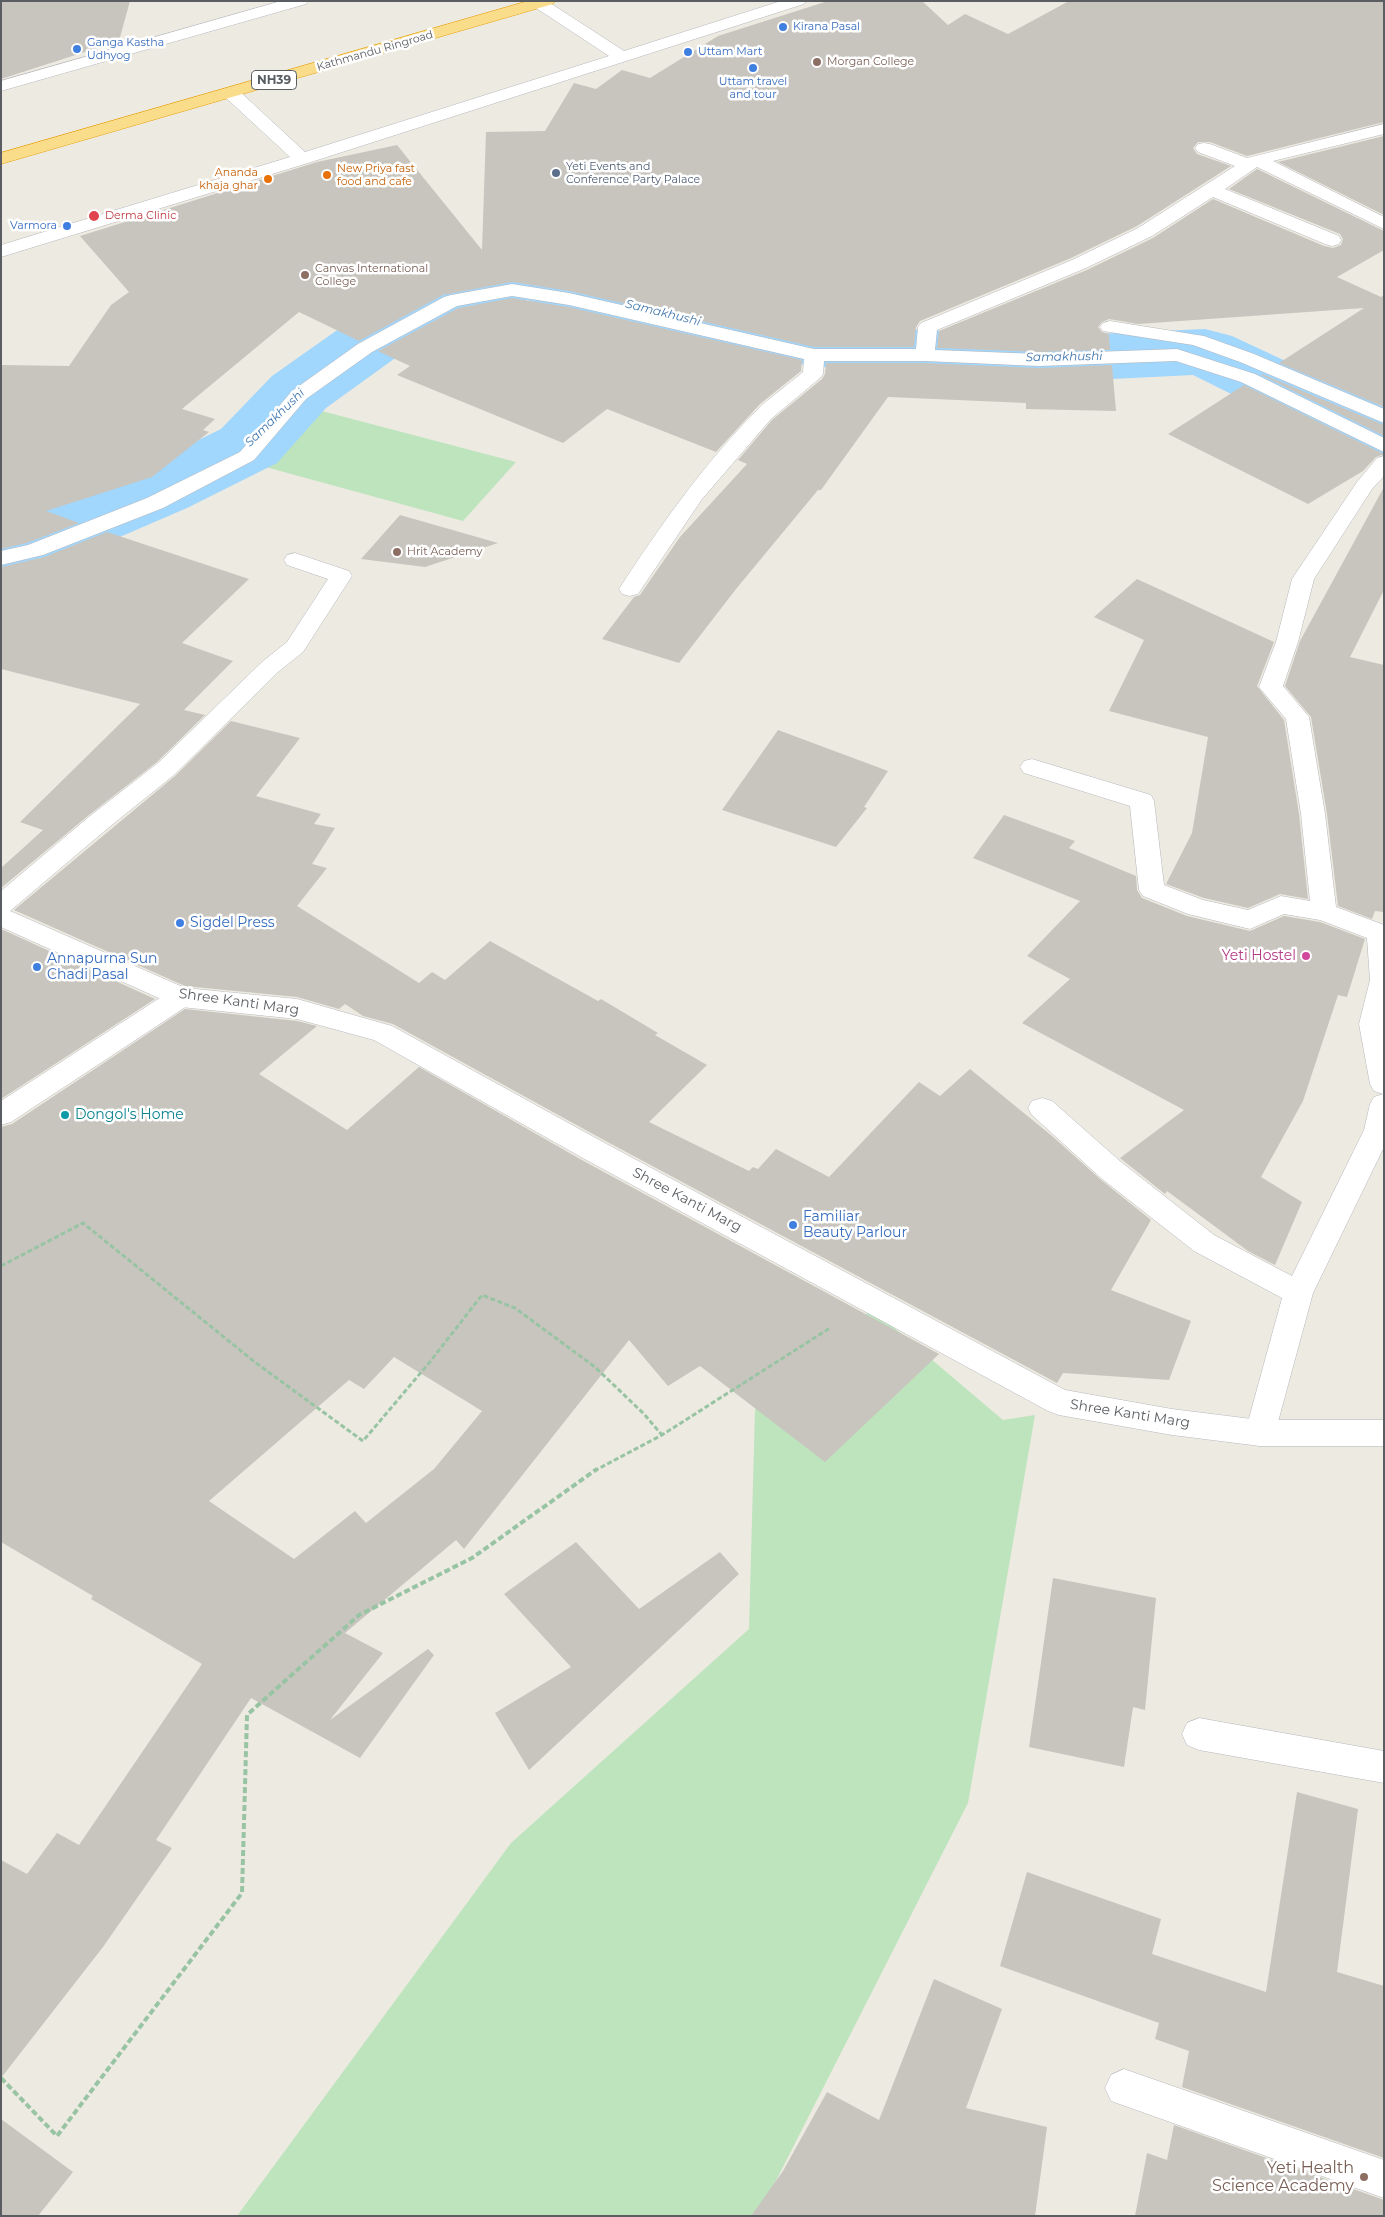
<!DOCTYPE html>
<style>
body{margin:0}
#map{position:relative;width:1385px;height:2217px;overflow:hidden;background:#edeae1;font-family:Montserrat,sans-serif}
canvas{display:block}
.frame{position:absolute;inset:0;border:2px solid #5a5e62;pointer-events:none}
</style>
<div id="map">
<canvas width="1385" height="2217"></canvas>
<div class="frame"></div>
</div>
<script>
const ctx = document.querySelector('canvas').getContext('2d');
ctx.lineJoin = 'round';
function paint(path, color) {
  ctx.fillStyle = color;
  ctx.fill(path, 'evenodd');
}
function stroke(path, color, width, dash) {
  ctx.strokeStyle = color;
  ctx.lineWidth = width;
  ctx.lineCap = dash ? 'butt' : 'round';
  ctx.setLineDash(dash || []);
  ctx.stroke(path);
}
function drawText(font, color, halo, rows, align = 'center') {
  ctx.font = font + ' Montserrat,sans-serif';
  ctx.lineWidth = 5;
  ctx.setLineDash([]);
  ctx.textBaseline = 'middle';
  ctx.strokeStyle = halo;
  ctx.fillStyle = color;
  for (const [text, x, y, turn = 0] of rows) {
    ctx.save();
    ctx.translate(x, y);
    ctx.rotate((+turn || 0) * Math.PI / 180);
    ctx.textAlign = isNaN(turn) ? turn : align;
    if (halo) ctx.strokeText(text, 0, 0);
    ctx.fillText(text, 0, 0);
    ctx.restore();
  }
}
paint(new Path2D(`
 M 318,410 L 516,462 L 463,521 L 262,466 Z
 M 872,1309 L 1003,1420 L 1035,1415 L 968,1803 L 758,2216 L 237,2216 L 511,1843 L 749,1629 L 755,1410 Z`), '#bee4be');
paint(new Path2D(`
 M 527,256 L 765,316 L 881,328 L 1050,336 L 1205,329 L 1232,336 L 1384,407 L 1384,455 L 1364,453 L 1336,446 L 1193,375 L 1050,382 L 881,374 L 765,360 L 527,300 L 456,319 L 405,351 L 326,408 L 277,463 L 187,508 L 78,555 L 1,576 L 1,525 L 20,519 L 129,474 L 221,429 L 272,376 L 353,319 L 404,287 Z`), '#a1d6fd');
paint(new Path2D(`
 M 1,1 L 130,1 L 119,41 L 1,79 Z
 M 828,1 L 922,1 L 948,25 L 965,14 L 1008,34 L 1069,1 L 1384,1 L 1384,122 L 1247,156 L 1210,142 L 1198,142 L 1193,148 L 1197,154 L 1231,166 L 1137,226 L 1071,258 L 920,321 L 916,327 L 914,347 L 814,347 L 569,291 L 512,282 L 443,295 L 359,341 L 299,312 L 182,409 L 215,419 L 203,430 L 209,432 L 152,477 L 46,511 L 79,523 L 27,543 L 1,549 L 1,365 L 69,366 L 111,305 L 129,292 L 80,236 L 317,162 L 397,145 L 482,250 L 486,132 L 545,131 L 574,83 L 596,89 L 622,70 L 650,78 L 718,36 Z
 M 1384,136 L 1384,215 L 1278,162 Z
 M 1257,169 L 1384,231 L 1384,250 L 1337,277 L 1381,297 L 1384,295 L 1384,407 L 1279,363 L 1364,308 L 1138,324 L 1109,319 L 1102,322 L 1098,327 L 1102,332 L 1109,334 L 1110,350 L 1039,352 L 937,348 L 939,331 L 1087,270 L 1153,238 L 1213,199 L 1324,246 L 1333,248 L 1341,245 L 1343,239 L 1340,234 L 1229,189 Z
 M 512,298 L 569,307 L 802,360 L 801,371 L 760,404 L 716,452 L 607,409 L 563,443 L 397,375 L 410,366 L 378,351 L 458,308 Z
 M 826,363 L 925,363 L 1039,368 L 1112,365 L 1116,411 L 1026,409 L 1026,403 L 888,397 L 821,490 L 818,490 L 736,589 L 679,663 L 602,639 L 634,597 L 640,595 L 680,537 L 747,464 L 738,460 L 772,420 L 822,379 L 825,374 Z
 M 1262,374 L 1384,425 L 1384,436 L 1261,375 Z
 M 1244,385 L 1384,454 L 1376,457 L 1363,471 L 1308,504 L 1168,434 Z
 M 1384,487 L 1384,590 L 1350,657 L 1384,665 L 1384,912 L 1375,911 L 1372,919 L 1338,906 L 1327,814 L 1311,717 L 1285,686 L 1300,641 Z
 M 400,515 L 498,543 L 425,567 L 361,559 Z
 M 107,532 L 249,579 L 182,643 L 233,661 L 184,710 L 205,715 L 157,762 L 89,815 L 1,888 L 1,868 L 43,830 L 20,822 L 140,704 L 1,669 L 1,567 L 44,557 Z
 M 1137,579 L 1274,642 L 1257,686 L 1284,720 L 1299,814 L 1308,899 L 1280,894 L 1248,908 L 1204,898 L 1166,884 L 1192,833 L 1208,737 L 1109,711 L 1144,640 L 1094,617 Z
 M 231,721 L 300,738 L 256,796 L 321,814 L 314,824 L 335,828 L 312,864 L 327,868 L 297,906 L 419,983 L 432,972 L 445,980 L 490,941 L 598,1001 L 601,999 L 658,1033 L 655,1035 L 707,1065 L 649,1122 L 749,1171 L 753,1167 L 758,1169 L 776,1149 L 829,1177 L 919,1082 L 940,1096 L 970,1069 L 1052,1136 L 1100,1179 L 1151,1220 L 1111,1290 L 1191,1321 L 1169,1380 L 1063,1373 L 1057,1383 L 602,1139 L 393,1024 L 363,1016 L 345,1004 L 339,1009 L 297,997 L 185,986 L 14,910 L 175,776 Z
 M 778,730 L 888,771 L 864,807 L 867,808 L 836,847 L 722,810 Z
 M 1004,815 L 1075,841 L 1069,848 L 1136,876 L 1137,890 L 1142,898 L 1187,916 L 1250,931 L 1284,916 L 1320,922 L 1365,939 L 1347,997 L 1338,995 L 1303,1101 L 1261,1177 L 1302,1202 L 1275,1265 L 1248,1251 L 1167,1191 L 1165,1194 L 1120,1158 L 1184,1110 L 1022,1023 L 1070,979 L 1027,956 L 1080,901 L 973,858 Z
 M 1,929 L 155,999 L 1,1099 Z
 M 185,1009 L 297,1021 L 317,1026 L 259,1074 L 347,1130 L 419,1067 L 580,1159 L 939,1354 L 825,1462 L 700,1366 L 668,1386 L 629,1340 L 464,1549 L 456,1540 L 345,1633 L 383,1653 L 330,1720 L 428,1649 L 434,1655 L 360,1758 L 251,1698 L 156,1840 L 172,1848 L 103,1947 L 1,2078 L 1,1860 L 27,1874 L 57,1833 L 79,1845 L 202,1664 L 91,1599 L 93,1596 L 1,1542 L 1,1127 L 12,1124 ZM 394,1357 L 482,1411 L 434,1469 L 366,1523 L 355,1511 L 294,1559 L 209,1501 L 349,1380 L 364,1389 Z
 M 576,1542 L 639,1609 L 720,1552 L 739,1574 L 529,1770 L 495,1713 L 571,1667 L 504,1594 Z
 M 1053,1578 L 1156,1598 L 1145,1710 L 1133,1707 L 1124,1767 L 1029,1747 Z
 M 1297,1792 L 1358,1809 L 1337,1972 L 1384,1986 L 1384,2158 L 1182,2087 L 1189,2051 L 1155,2039 L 1159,2023 L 1000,1966 L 1027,1872 L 1161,1919 L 1152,1954 L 1266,1992 Z
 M 934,1979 L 1002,2009 L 966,2108 L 1047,2127 L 1035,2216 L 751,2216 L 783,2171 L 827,2092 L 879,2120 Z
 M 1,2119 L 73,2172 L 38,2216 L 1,2216 Z
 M 1174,2125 L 1384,2200 L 1384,2216 L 1135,2216 L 1147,2153 L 1167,2160 Z`), '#c8c5bf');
const lane = new Path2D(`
 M 532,1 L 547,1 L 624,51 L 781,1 L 806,1 L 804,4 L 308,163 L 1,257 L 1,245 L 290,157 L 225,97 L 222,93 L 225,89 L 237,89 L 305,152 L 609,56 L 533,6 L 531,3 Z
 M 1199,1718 L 1384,1751 L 1384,1783 L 1199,1750 L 1187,1745 L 1182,1734 L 1187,1723 Z`);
const street = new Path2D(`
 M 281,1 L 308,1 L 306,4 L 1,91 L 1,81 Z
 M 1384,124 L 1384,134 L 1273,161 L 1384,217 L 1384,229 L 1257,167 L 1225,189 L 1339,236 L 1341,240 L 1339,244 L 1332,246 L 1325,244 L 1213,197 L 1152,236 L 1086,268 L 937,330 L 935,350 L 1039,354 L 1177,349 L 1255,374 L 1384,438 L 1384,452 L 1241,382 L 1176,361 L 1039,366 L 925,361 L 824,361 L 823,374 L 820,378 L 771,419 L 702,499 L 638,594 L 630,596 L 622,594 L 619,589 C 660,526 703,465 756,411 C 770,397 788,385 803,372 L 804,359 L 569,305 L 512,296 L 457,306 L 372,352 L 306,399 L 254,460 L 163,508 L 43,555 L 1,565 L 1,551 L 28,545 L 147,498 L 240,452 L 292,391 L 358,344 L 444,297 L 451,295 L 512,284 L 569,293 L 814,349 L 916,349 L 918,327 L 921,323 L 1072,260 L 1138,228 L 1235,166 L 1198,152 L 1195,148 L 1198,144 L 1204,143 L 1210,144 L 1247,158 Z
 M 1110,321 L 1204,336 L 1254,354 L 1384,409 L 1384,423 L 1240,362 L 1193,345 L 1103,331 L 1100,327 L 1103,323 Z
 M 1384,456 L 1384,476 L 1372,489 L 1314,579 L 1298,642 L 1283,686 L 1309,717 L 1325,814 L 1336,907 L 1384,925 L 1384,1147 L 1313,1293 L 1275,1433 L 1271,1442 L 1260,1446 L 1249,1442 L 1245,1433 L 1282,1298 L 1194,1251 L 1101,1178 L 1032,1115 L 1028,1108 L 1032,1101 L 1042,1098 L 1052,1101 L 1121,1162 L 1214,1235 L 1292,1276 L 1364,1130 L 1370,1104 L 1374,1097 L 1383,1094 L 1374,1091 L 1370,1084 L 1359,1024 L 1370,980 L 1367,938 L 1320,920 L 1284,914 L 1250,929 L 1188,914 L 1143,896 L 1139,890 L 1130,806 L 1024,773 L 1020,767 L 1024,761 L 1032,759 L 1151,795 L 1154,801 L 1164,885 L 1203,900 L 1248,910 L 1281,896 L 1310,901 L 1301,814 L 1286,719 L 1259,687 L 1276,642 L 1292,579 L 1357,482 L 1377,458 Z
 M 295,553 L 349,571 L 352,576 L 303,652 L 278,672 L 174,775 L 108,828 L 10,911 L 1,914 L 1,891 L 90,816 L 158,763 L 262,662 L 287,642 L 328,579 L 287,565 L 284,560 L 287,555 Z
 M 181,987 L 190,990 L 194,997 L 190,1004 L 11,1122 L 1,1125 L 1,1101 L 172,990 Z
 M 1124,2069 L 1384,2160 L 1384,2198 L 1111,2101 L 1105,2088 L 1111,2075 Z`);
const secondary = new Path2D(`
 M 1,907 L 185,988 L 297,999 L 392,1026 L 601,1141 L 1065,1390 L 1172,1409 L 1260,1420 L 1384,1420 L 1384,1446 L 1260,1446 L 1172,1435 L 1059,1415 L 1048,1411 L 581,1157 L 374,1040 L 297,1019 L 181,1007 L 172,1004 L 1,927 Z`);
const highway = new Path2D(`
 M 528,1 L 555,1 L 553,4 L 1,164 L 1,153 Z`);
stroke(lane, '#b4b7bc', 1);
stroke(street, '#b4b7bc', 1);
stroke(secondary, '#b5b9be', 1);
stroke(highway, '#e89f06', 1);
stroke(new Path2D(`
 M 1,1266 L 83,1223 L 256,1363 L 363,1441 L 429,1363 L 482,1295 L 515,1308 L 595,1367 L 644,1414 L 662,1435
 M 594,1471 L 662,1435 L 830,1328`), '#98c4a4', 3, [5, 2.5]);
stroke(new Path2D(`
 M 1,2078 L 57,2136 L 242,1893 L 247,1715 L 359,1615 L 472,1558 L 597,1469`), '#98c4a4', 4, [6, 3]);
paint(lane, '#fff');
paint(street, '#fff');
paint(secondary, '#fff');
paint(highway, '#fadd8b');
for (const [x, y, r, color] of [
 [783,27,5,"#3f7fe0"],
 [77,49,5,"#3f7fe0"],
 [688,52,5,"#3f7fe0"],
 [817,62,5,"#8d6e63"],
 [753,68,5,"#3f7fe0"],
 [556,173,5,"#5c6f8a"],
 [327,175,5,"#e8710a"],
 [268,179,5,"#e8710a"],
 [94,216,6,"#e0444e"],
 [67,226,5,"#3f7fe0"],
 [305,275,5,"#8d6e63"],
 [397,552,5,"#8d6e63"],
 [180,923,5,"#3f7fe0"],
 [1306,956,5,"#d1479c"],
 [37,967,5,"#3f7fe0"],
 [65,1115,5,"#0f9aa8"],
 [793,1225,5,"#3f7fe0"],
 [1364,2177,5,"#8d6e63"]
]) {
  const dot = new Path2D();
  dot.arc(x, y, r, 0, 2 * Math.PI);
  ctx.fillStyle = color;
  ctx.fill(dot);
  stroke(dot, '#fff', 2);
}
drawText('11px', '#366cbe', '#fff', [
 ["Kirana Pasal",793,27],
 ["Ganga Kastha",87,43],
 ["Udhyog",87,56],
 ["Uttam Mart",698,52],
 ["Uttam travel",753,82,"center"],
 ["and tour",753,95,"center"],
 ["Varmora",57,226,"right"]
], 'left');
drawText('11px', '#5a5e62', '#fff', [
 ["Kathmandu Ringroad",375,51,-16]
]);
drawText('11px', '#785e54', '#fff', [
 ["Morgan College",827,62],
 ["Canvas International",315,269],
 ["College",315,282],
 ["Hrit Academy",407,552]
], 'left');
drawText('11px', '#4e5e75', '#fff', [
 ["Yeti Events and",566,167],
 ["Conference Party Palace",566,180]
], 'left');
drawText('11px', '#c56008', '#fff', [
 ["New Priya fast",337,169],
 ["food and cafe",337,182],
 ["Ananda",258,173,"right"],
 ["khaja ghar",258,186,"right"]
], 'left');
drawText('11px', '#be3a42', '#fff', [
 ["Derma Clinic",105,216]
], 'left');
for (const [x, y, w] of [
 [274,80,45]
]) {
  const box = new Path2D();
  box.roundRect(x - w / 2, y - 9.5, w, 19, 4);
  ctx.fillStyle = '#fff';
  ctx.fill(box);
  stroke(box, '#5a5e62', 1);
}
drawText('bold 12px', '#5a5e62', null, [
 ["NH39",274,80]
]);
drawText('italic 12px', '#4077ae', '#fff', [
 ["Samakhushi",663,313,14],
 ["Samakhushi",1064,357,-1],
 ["Samakhushi",275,418,-44]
]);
drawText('14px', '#366cbe', '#fff', [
 ["Sigdel Press",190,923],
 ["Annapurna Sun",47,959],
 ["Chadi Pasal",47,975],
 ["Familiar",803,1217],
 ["Beauty Parlour",803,1233]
], 'left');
drawText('14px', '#b23c85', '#fff', [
 ["Yeti Hostel",1296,956]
], 'right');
drawText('14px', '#5a5e62', '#fff', [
 ["Shree Kanti Marg",239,1002,8],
 ["Shree Kanti Marg",687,1200,28],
 ["Shree Kanti Marg",1130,1414,9]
]);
drawText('14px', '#0d838f', '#fff', [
 ["Dongol's Home",75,1115]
], 'left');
drawText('16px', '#785e54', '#fff', [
 ["Yeti Health",1354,2168],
 ["Science Academy",1354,2186]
], 'right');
</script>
